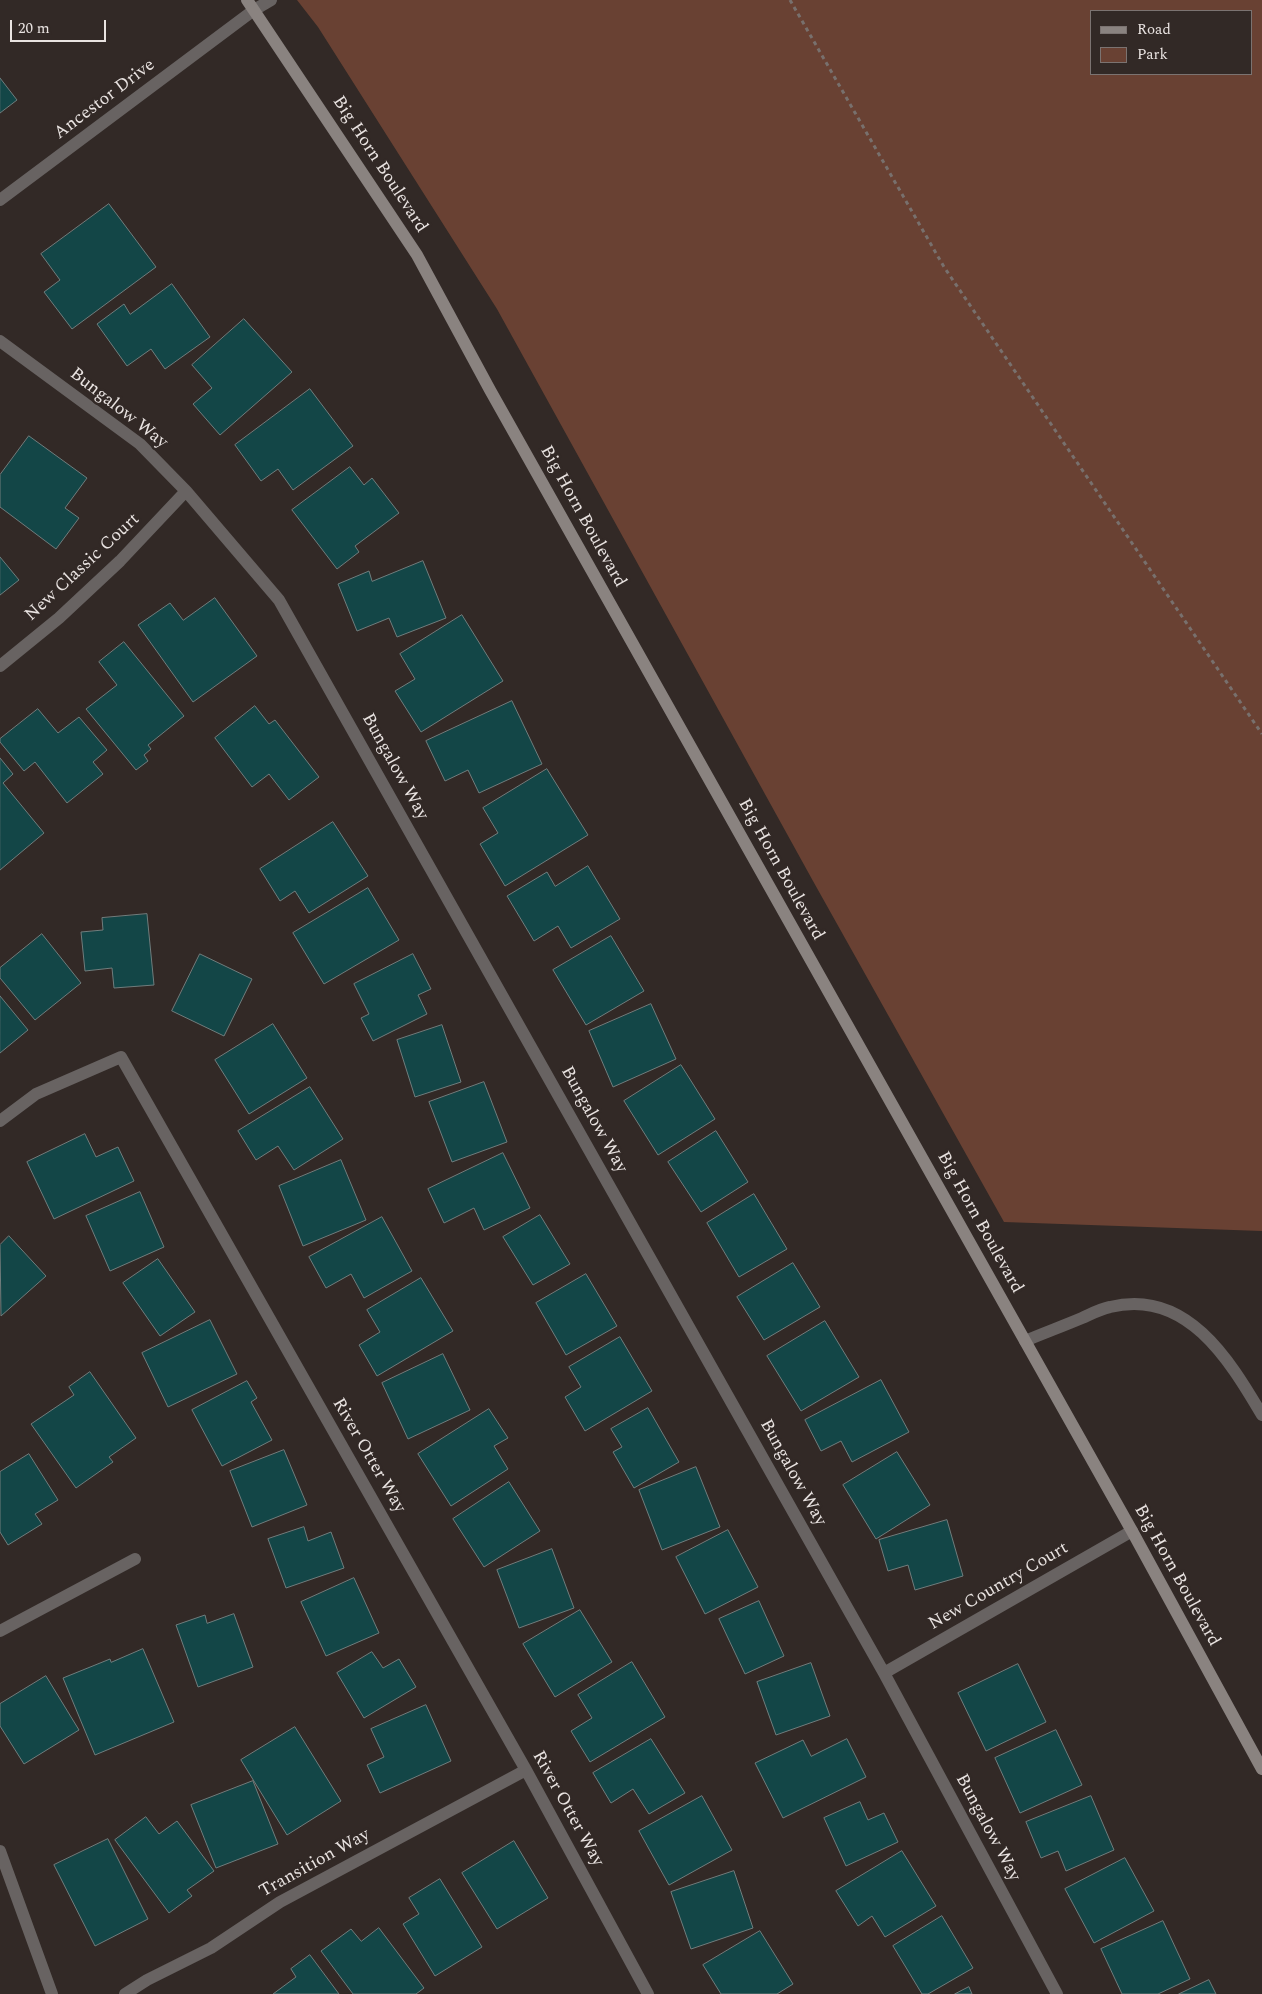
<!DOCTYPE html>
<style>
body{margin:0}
#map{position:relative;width:1262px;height:1994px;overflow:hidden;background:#322926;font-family:Spectral,serif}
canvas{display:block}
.legend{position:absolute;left:1090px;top:10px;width:162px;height:65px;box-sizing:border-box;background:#322926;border:1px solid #7b7371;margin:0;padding:6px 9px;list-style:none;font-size:15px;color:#e9e3e1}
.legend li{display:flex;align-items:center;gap:10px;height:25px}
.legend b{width:25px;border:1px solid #7b7371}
.scale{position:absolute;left:10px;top:20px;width:96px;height:22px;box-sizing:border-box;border:2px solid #e9e3e1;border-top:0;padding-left:6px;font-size:15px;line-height:18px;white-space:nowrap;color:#e9e3e1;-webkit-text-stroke:4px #322926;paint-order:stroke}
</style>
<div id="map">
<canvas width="1262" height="1994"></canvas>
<ul class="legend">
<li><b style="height:6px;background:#8a8380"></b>Road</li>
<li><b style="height:14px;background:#694133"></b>Park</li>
</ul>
<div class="scale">20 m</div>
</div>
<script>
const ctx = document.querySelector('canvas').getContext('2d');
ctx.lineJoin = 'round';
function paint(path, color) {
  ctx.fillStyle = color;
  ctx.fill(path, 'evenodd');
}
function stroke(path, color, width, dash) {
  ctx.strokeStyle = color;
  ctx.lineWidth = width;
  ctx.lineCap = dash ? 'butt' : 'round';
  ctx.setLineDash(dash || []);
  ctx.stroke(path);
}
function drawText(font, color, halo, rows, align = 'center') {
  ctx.font = font + ' Spectral,serif';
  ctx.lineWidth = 5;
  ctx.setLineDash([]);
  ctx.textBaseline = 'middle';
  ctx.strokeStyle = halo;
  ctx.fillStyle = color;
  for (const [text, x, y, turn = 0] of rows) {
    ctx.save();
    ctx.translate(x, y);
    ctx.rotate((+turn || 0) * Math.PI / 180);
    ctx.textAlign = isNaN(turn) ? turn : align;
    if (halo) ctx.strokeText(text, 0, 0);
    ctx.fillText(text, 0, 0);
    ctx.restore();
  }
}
paint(new Path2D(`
 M 297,0 L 1262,0 L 1262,1231 L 1004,1222 L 813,881 L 497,309 L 318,27 ZM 1091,11 L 1251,11 L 1251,74 L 1091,74 Z`), '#694133');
const building = new Path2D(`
 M 0,78 L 17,100 L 0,113 Z
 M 109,204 L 156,267 L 72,329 L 44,292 L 60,280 L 41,254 Z
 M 172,284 L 210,337 L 165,369 L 151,349 L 127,366 L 97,324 L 124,304 L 130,314 Z
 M 244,319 L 292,372 L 220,435 L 193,404 L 212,388 L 192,365 Z
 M 310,389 L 353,446 L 293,490 L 278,469 L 261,481 L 235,445 Z
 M 29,436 L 87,478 L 65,508 L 79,518 L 56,549 L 0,507 L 0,475 Z
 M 350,467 L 364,485 L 372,478 L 399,513 L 355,546 L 359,552 L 337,569 L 292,510 Z
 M 0,557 L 19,580 L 0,595 Z
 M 423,561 L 446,618 L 397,637 L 389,618 L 357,631 L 338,584 L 369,571 L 372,581 Z
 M 215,598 L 257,656 L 193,702 L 138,625 L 170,603 L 183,620 Z
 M 462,615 L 503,681 L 421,732 L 395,691 L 415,679 L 400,654 Z
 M 124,642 L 184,716 L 148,745 L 151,749 L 144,755 L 148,761 L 136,770 L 86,709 L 117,685 L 99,662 Z
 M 512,701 L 542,764 L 479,793 L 468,770 L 445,781 L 426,741 Z
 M 255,706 L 269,724 L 275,720 L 319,777 L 289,800 L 269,774 L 252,787 L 215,738 Z
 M 38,709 L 58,733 L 79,717 L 107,750 L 93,762 L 103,774 L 67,803 L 35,762 L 24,771 L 0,742 L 0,739 Z
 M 0,758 L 13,774 L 3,783 L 44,833 L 0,870 Z
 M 547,769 L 588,835 L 505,886 L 480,844 L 498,833 L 483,808 Z
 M 333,822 L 368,876 L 309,913 L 295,891 L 280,901 L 260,869 Z
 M 588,866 L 620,919 L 571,948 L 558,926 L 534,941 L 507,896 L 547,872 L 555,886 Z
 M 368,888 L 399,940 L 324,984 L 293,933 Z
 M 147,914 L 154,985 L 114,988 L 112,968 L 85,971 L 81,932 L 103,930 L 102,918 Z
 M 42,934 L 81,983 L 35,1020 L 0,978 L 0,968 Z
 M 611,936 L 644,991 L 586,1025 L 553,970 Z
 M 200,954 L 252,979 L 224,1036 L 172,1011 Z
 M 413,954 L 431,989 L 418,995 L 427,1014 L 373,1041 L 361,1018 L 369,1014 L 354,984 Z
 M 0,996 L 28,1030 L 0,1053 Z
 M 651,1004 L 676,1059 L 613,1087 L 589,1031 Z
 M 273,1024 L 307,1078 L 249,1114 L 215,1060 Z
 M 442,1025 L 461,1082 L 415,1097 L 397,1040 Z
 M 681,1065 L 715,1119 L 658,1155 L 624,1101 Z
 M 484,1082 L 507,1142 L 452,1162 L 429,1102 Z
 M 310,1087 L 343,1139 L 294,1170 L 278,1146 L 256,1160 L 238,1131 Z
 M 716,1131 L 748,1182 L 701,1212 L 668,1162 Z
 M 85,1134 L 96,1157 L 118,1147 L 134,1181 L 54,1219 L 27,1162 Z
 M 503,1153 L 530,1208 L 484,1230 L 474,1208 L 444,1223 L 428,1189 Z
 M 341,1160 L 366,1220 L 303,1246 L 279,1186 Z
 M 140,1192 L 164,1247 L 110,1271 L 86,1216 Z
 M 754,1194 L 787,1249 L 739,1277 L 707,1223 Z
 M 540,1215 L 570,1264 L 533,1285 L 503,1237 Z
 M 382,1217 L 412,1271 L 364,1298 L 351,1274 L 326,1288 L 309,1257 Z
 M 9,1236 L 46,1276 L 1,1316 L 0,1245 Z
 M 158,1259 L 195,1312 L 160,1336 L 123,1283 Z
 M 793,1263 L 820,1307 L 764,1340 L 737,1297 Z
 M 586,1274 L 617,1326 L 566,1355 L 536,1303 Z
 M 421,1278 L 453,1331 L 377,1376 L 359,1345 L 380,1332 L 367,1310 Z
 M 210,1320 L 237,1374 L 168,1407 L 142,1353 Z
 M 825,1321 L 859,1377 L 801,1411 L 767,1356 Z
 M 620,1337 L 652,1391 L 585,1431 L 565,1397 L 581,1387 L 569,1367 Z
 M 443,1354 L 470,1410 L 408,1439 L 382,1383 Z
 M 90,1372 L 136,1438 L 109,1457 L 113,1462 L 76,1488 L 31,1424 L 74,1395 L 69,1387 Z
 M 881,1380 L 909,1432 L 852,1462 L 841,1441 L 821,1451 L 805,1420 Z
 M 247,1381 L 257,1398 L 251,1402 L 272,1440 L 222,1466 L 192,1410 Z
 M 648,1408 L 679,1462 L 634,1488 L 613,1452 L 622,1447 L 611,1429 Z
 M 489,1409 L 508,1438 L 494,1446 L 508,1469 L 451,1506 L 418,1454 Z
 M 284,1450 L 307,1505 L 252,1527 L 230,1471 Z
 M 897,1452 L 930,1505 L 876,1539 L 843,1485 Z
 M 29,1454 L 58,1500 L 35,1514 L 42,1524 L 8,1545 L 0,1532 L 0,1472 Z
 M 696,1467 L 720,1527 L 662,1550 L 639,1490 Z
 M 509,1482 L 540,1531 L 484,1567 L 453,1519 Z
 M 947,1520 L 963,1576 L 915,1590 L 908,1565 L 888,1571 L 879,1540 Z
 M 304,1527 L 308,1541 L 331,1532 L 344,1568 L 286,1588 L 268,1539 Z
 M 728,1530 L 758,1587 L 705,1614 L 676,1557 Z
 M 552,1549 L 574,1608 L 519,1628 L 497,1570 Z
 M 354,1578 L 379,1633 L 326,1656 L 301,1602 Z
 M 759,1601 L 784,1656 L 745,1674 L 719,1619 Z
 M 580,1610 L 612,1662 L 555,1697 L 523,1644 Z
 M 234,1614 L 253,1667 L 198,1687 L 176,1625 L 205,1615 L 207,1623 Z
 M 143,1649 L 174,1722 L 95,1755 L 63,1678 L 110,1659 L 111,1662 Z
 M 372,1652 L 383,1668 L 399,1659 L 416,1687 L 364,1718 L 337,1673 Z
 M 632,1662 L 665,1717 L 590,1762 L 571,1731 L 592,1718 L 578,1695 Z
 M 811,1663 L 830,1716 L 776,1735 L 757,1682 Z
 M 1018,1664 L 1046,1722 L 986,1751 L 958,1693 Z
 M 46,1676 L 79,1730 L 24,1764 L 0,1726 L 0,1704 Z
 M 426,1705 L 451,1761 L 380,1793 L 367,1765 L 384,1757 L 371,1729 Z
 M 295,1727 L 341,1801 L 287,1835 L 241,1760 Z
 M 1056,1730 L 1082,1785 L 1020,1813 L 995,1758 Z
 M 651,1739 L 685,1793 L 649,1814 L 633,1789 L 611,1803 L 593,1773 Z
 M 847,1739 L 866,1777 L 783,1818 L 755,1763 L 803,1740 L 811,1756 Z
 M 253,1781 L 278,1844 L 216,1868 L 191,1805 Z
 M 702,1796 L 732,1850 L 669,1885 L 639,1831 Z
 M 1091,1796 L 1114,1850 L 1066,1871 L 1058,1851 L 1041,1858 L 1026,1822 Z
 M 860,1802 L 868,1820 L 884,1813 L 898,1842 L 846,1866 L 824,1818 Z
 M 146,1817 L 159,1834 L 177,1821 L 214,1871 L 187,1890 L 192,1896 L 169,1913 L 115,1840 Z
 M 108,1839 L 148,1919 L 95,1946 L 54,1865 Z
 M 514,1841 L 548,1898 L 497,1929 L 462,1873 Z
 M 902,1851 L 936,1906 L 885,1937 L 872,1916 L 858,1926 L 836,1891 Z
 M 1125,1858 L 1154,1911 L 1094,1943 L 1065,1889 Z
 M 734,1871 L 753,1928 L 691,1949 L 671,1892 Z
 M 440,1879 L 482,1947 L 435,1976 L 403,1924 L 419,1914 L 409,1898 Z
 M 942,1916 L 973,1968 L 928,1994 L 922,1994 L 893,1946 Z
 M 1163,1921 L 1190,1979 L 1158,1994 L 1122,1994 L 1101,1949 Z
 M 379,1928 L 424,1988 L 416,1994 L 353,1994 L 321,1951 L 351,1929 L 361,1941 Z
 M 760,1931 L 793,1984 L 777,1994 L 721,1994 L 703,1965 Z
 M 310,1955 L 339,1994 L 273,1994 L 296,1977 L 291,1969 Z
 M 1209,1980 L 1216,1994 L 1179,1994 Z
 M 969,1987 L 972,1994 L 955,1994 Z`);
paint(building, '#134647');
stroke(building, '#707d7d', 1);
stroke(new Path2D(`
 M 790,0 L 944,267 L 1262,734`), '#78706d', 3, [4, 4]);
stroke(new Path2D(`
 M 1025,1341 C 1044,1333 1063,1326 1082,1318 C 1091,1314 1100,1309 1110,1307 C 1186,1288 1229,1359 1262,1415`), '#686362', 12);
stroke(new Path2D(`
 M 0,200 L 254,10
 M 0,341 L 140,444 L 186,491 L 279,600 L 884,1673 L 1057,1994
 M 0,666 L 59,618 L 120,561 L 186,491
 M 0,1121 L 36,1094 L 121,1057 L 526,1770 L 648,1994
 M 0,1631 L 135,1559
 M 884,1673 L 1132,1531
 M 0,1851 L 52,1994
 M 125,1994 L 147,1980 L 211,1948 L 280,1902 L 526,1770`), '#686362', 12);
stroke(new Path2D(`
 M 254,10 L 271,0`), '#686362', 12);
stroke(new Path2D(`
 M 247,0 L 417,255 L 490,390 L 1132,1531 L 1262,1769`), '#8a8380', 12);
drawText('18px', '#e9e3e1', '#322926', [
 ["Ancestor Drive",105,100,-37],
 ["Big Horn Boulevard",379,165,57],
 ["Bungalow Way",118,409,38],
 ["Big Horn Boulevard",582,517,61],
 ["New Classic Court",83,568,-43],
 ["Bungalow Way",394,767,61],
 ["Big Horn Boulevard",780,870,61],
 ["Bungalow Way",593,1120,61],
 ["Big Horn Boulevard",979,1223,61],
 ["River Otter Way",368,1456,60],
 ["Bungalow Way",792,1473,61],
 ["Big Horn Boulevard",1176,1576,61],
 ["New Country Court",999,1587,-30],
 ["River Otter Way",567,1809,61],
 ["Bungalow Way",987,1828,62],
 ["Transition Way",315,1864,-29]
]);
</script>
